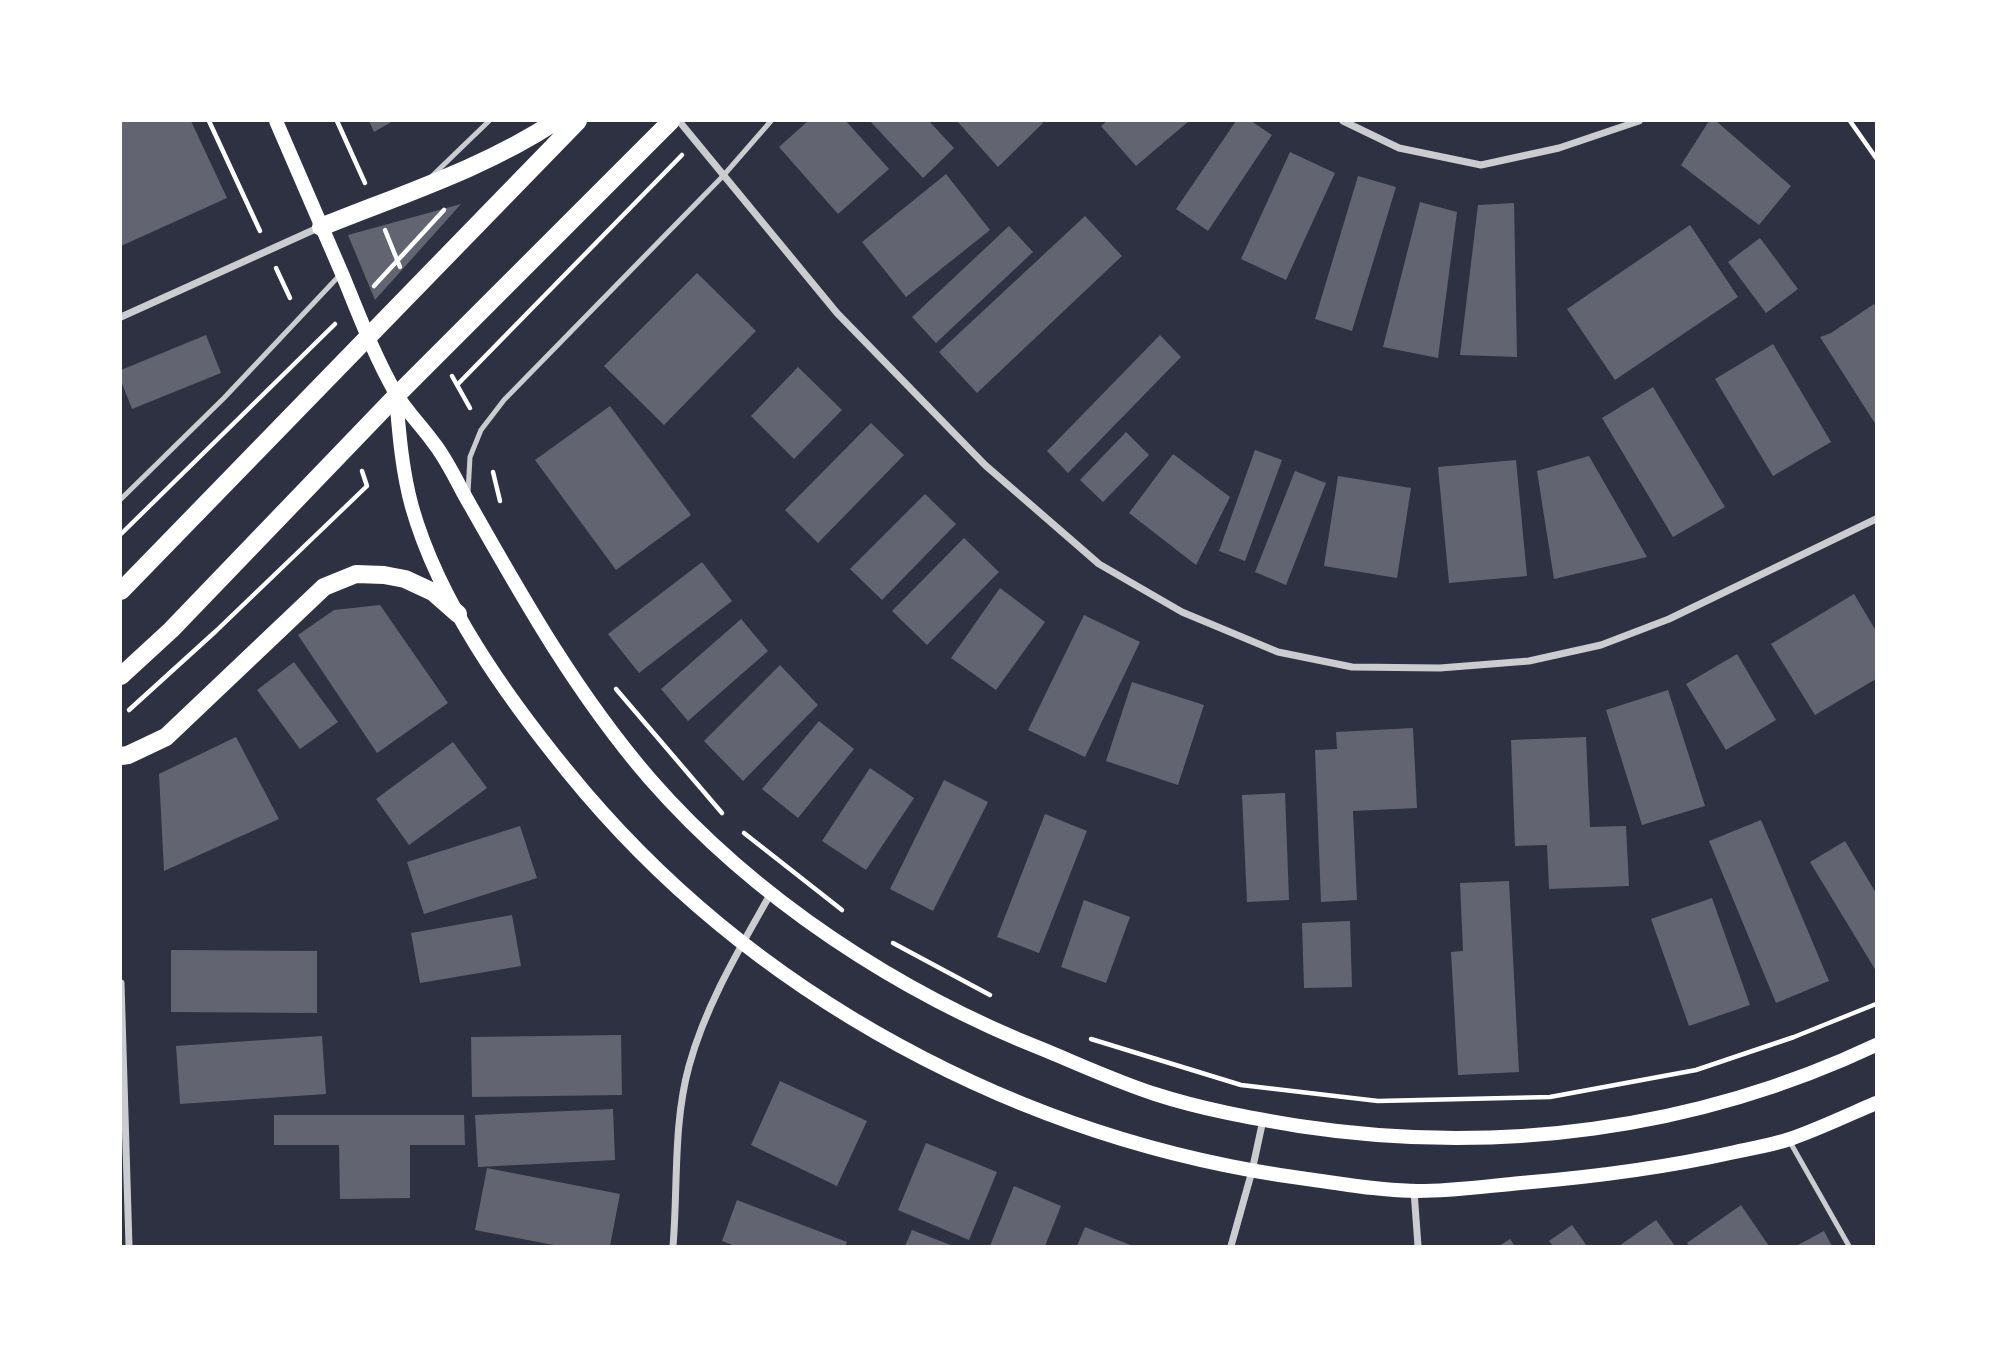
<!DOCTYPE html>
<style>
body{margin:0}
#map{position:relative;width:1997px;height:1367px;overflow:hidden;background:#2d3142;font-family:"DM Sans",sans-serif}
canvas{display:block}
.frame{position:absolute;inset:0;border:122px solid #fff;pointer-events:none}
</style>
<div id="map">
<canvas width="1997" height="1367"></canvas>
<div class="frame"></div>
</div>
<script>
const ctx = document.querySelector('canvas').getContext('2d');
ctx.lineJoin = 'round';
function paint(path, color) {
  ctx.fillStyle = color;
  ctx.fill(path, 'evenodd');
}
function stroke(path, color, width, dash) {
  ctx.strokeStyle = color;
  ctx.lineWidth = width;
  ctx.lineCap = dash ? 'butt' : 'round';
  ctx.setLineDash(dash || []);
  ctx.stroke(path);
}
paint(new Path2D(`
 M 121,121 L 191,121 L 227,198 L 121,246 Z
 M 369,121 L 393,121 L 374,132 Z
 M 808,121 L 846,121 L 889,169 L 838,214 L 779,147 Z
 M 870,121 L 929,121 L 954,148 L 923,178 Z
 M 957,121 L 1041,121 L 1043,123 L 998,167 Z
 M 1107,121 L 1189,121 L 1136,166 L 1101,126 Z
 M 1236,121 L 1251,121 L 1272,135 L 1208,231 L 1176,209 Z
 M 1709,121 L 1716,121 L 1791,186 L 1759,225 L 1681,165 Z
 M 1290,152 L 1335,173 L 1286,280 L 1241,259 Z
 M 946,174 L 990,230 L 906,297 L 862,242 Z
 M 1358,176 L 1396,187 L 1352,331 L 1315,319 Z
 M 1420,202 L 1457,212 L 1438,358 L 1383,347 Z
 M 1514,203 L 1517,357 L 1460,355 L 1478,205 Z
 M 461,204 L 375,300 L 348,235 Z
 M 1085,216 L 1122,256 L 977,393 L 939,352 Z
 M 1690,225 L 1738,297 L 1615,380 L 1567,309 Z
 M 1009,226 L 1033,252 L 936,343 L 912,317 Z
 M 1760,238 L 1798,289 L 1766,313 L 1728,262 Z
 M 697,273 L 756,331 L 664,425 L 604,366 Z
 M 1874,304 L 1876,308 L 1876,425 L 1820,337 L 1831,333 Z
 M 206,335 L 221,373 L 132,409 L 121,381 L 121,370 Z
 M 1160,335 L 1181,357 L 1068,473 L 1047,451 Z
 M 1773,344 L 1831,442 L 1773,476 L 1715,379 Z
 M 798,367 L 842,410 L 794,459 L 751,416 Z
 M 1653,387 L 1725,507 L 1673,537 L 1602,418 Z
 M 610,406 L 691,515 L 616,570 L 535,460 Z
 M 871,423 L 904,455 L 818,543 L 785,510 Z
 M 1126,432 L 1149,455 L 1103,502 L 1080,480 Z
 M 1255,450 L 1282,460 L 1245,561 L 1219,551 Z
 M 1173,454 L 1230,497 L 1196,565 L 1129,513 Z
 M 1589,456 L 1647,557 L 1554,579 L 1537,471 Z
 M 1516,460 L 1527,576 L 1449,583 L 1438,467 Z
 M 1295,471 L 1326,483 L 1286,585 L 1255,572 Z
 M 1338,476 L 1411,488 L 1397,578 L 1324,566 Z
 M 925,494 L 956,524 L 882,600 L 850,569 Z
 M 964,538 L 999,572 L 927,645 L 892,611 Z
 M 702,562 L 732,601 L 639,673 L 608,634 Z
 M 1000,588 L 1045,622 L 996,690 L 951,658 Z
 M 1854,594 L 1876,631 L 1876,679 L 1815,715 L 1771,644 Z
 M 380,605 L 448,703 L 377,753 L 298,635 L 334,610 Z
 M 1084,615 L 1140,642 L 1085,757 L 1028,730 Z
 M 741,619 L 768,651 L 688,721 L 661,689 Z
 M 1737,654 L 1776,720 L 1726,750 L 1686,684 Z
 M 294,662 L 338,722 L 300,749 L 257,690 Z
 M 780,665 L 818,705 L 743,781 L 704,741 Z
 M 1132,682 L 1204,705 L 1178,785 L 1106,761 Z
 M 1668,690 L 1705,806 L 1642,825 L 1606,710 Z
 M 819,721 L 854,749 L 798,818 L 762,789 Z
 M 1413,728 L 1417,808 L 1353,811 L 1357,900 L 1321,902 L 1315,750 L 1337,749 L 1336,732 Z
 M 236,737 L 279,819 L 164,871 L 159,774 Z
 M 1586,737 L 1590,827 L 1626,826 L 1629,886 L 1549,889 L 1547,845 L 1515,846 L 1511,740 Z
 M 453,742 L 487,788 L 409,845 L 376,799 Z
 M 870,768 L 914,798 L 866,870 L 822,841 Z
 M 944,780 L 988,802 L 933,911 L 890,889 Z
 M 1285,793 L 1289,900 L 1247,902 L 1242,795 Z
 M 1045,814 L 1087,831 L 1039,953 L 997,937 Z
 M 1761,820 L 1829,981 L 1776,1003 L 1709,841 Z
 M 520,826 L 537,878 L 424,914 L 407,862 Z
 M 1845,841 L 1876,893 L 1876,971 L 1810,862 Z
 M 1509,881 L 1519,1072 L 1458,1075 L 1451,952 L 1463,951 L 1460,883 Z
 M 1712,898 L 1750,1005 L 1689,1026 L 1651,919 Z
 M 1084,900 L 1130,917 L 1106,983 L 1061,967 Z
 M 512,915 L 521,966 L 420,983 L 411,933 Z
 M 1350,921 L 1352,987 L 1304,988 L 1302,923 Z
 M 171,950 L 317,951 L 317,1013 L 171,1012 Z
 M 621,1035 L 622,1095 L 472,1097 L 471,1037 Z
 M 322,1036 L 326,1094 L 180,1104 L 176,1046 Z
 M 780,1081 L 867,1121 L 837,1186 L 751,1145 Z
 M 613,1109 L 615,1160 L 478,1167 L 475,1115 Z
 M 274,1115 L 464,1115 L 465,1145 L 410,1145 L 410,1198 L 340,1199 L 339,1145 L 274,1145 Z
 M 926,1143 L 997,1172 L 969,1240 L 898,1210 Z
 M 487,1168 L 620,1194 L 610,1246 L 559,1246 L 475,1230 Z
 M 1014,1186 L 1061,1206 L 1045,1246 L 990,1246 Z
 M 737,1200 L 847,1242 L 845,1246 L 735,1246 L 722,1241 Z
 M 1741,1205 L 1769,1246 L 1690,1246 L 1687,1243 Z
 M 1656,1220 L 1675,1246 L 1619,1246 Z
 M 1572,1225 L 1587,1246 L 1553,1246 L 1549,1241 Z
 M 1085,1227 L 1133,1246 L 1077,1246 Z
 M 912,1230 L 953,1246 L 905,1246 Z
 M 1824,1231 L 1832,1246 L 1796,1246 Z
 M 1510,1239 L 1515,1246 L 1499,1246 Z`), '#626471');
stroke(new Path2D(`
 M 209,121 L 260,231
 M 337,121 L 365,183
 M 1850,121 L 1876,158
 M 385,230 L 400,267
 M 276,268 L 290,298
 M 374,286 L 444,210
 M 452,376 L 470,408
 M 457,385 L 682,155
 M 493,472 L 500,501
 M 121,534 L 335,324
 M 616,689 L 722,813
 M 129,710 L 216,631 L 367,486 L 362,471
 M 744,833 L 842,910
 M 893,943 L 990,995
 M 1091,1039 L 1241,1085 L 1378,1101 L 1550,1097 L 1696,1070 L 1794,1037 L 1876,1004`), '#fff', 4.5);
stroke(new Path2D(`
 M 431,177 L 489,121
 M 468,493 L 470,457 L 481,430 L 504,400 L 723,176 L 771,121
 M 121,499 L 224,398 L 339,276
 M 1790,1142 L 1849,1246`), '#caccd0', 5);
stroke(new Path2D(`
 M 679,121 L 837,313 L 985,465 L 1099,564 L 1182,612 L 1278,652 L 1352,667 L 1440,668 L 1529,661 L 1601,645 L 1669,619 L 1876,519
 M 1343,121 L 1399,148 L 1481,165 L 1559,148 L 1639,121
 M 121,317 L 320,227
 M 121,983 L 129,1246
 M 1414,1191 L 1418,1246
 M 673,1246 C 678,1187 673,1124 689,1066 C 706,1004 740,948 771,893
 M 1231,1246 L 1252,1171 L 1263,1120`), '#caccd0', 7);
stroke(new Path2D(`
 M 276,121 C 298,173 321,224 343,276 C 359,315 374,355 395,392 C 405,410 421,425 433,442 C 446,458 455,478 465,496 C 521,595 575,692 650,779 C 755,899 899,993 1047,1051 C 1083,1066 1118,1082 1155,1094 C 1201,1109 1251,1118 1299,1126 C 1496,1156 1696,1130 1876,1045
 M 396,396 C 399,432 402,471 412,507 C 439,602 506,696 568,772 C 750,996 1022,1141 1307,1179 C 1343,1184 1382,1191 1418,1191 C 1453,1191 1487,1186 1521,1183 C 1593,1177 1664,1168 1735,1152 C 1753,1148 1772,1145 1790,1139 C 1819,1129 1848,1115 1876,1103`), '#fff', 14);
stroke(new Path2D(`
 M 321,227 C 400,195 485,168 556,121
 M 121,591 L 578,121
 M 121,676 L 171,630 L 396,396 L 671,121
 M 121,756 L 128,755 L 166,737 L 324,587 L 356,574 L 384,575 L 405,579 L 433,592 L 458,614`), '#fff', 18);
</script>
